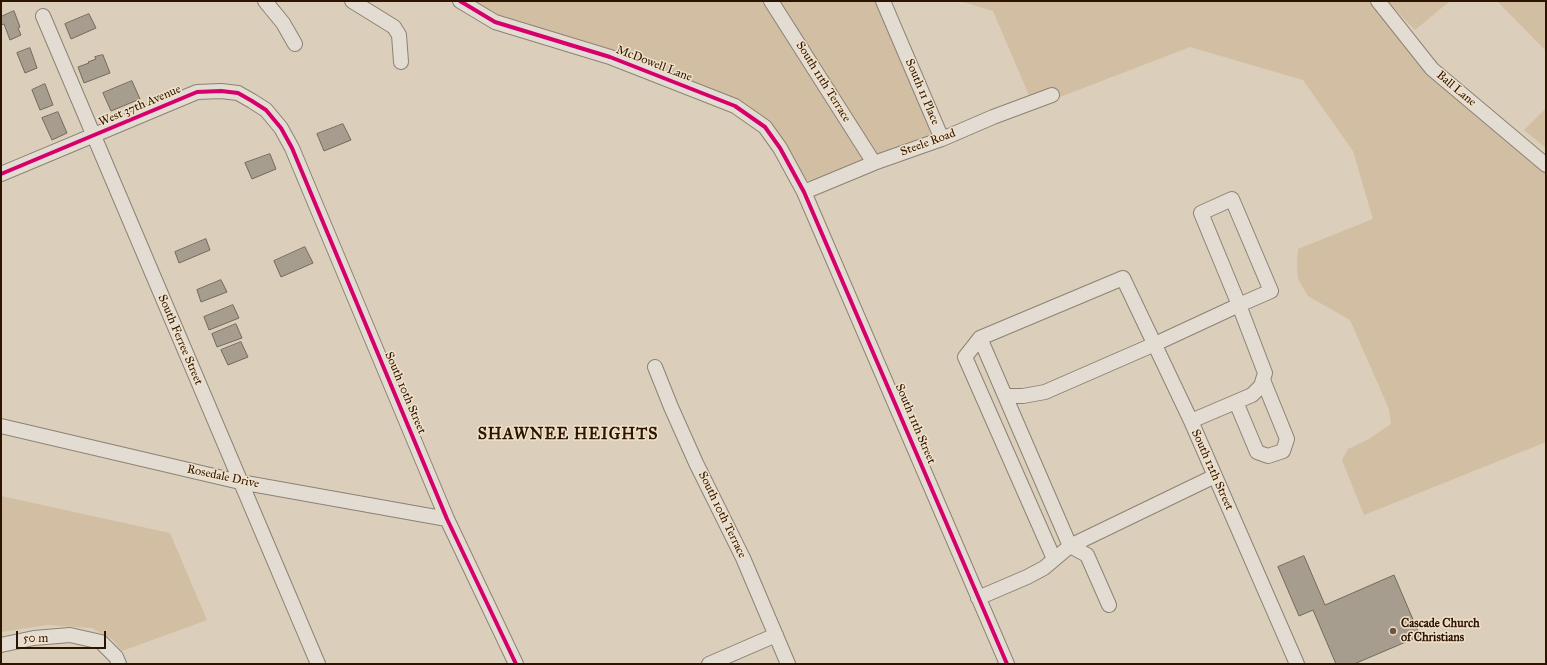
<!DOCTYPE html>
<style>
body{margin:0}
#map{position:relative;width:1547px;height:665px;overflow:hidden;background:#dbceba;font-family:"IM FELL Great Primer",serif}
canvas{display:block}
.frame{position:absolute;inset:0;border:2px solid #2d1400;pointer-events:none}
.scale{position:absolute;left:16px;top:631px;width:90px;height:18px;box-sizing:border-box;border:2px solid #2d1400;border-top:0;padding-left:5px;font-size:12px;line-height:14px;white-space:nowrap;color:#2d1400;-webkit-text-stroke:3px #f0e1ca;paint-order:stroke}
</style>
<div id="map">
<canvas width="1547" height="665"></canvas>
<div class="frame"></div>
<div class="scale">50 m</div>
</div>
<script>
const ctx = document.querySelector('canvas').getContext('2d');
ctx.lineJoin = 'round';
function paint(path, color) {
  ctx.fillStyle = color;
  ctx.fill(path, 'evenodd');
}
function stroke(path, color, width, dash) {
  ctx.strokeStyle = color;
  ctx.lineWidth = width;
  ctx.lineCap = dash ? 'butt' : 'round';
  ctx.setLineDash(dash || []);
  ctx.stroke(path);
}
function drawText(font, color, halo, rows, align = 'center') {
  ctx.font = font + ' "IM FELL Great Primer",serif';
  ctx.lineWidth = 3;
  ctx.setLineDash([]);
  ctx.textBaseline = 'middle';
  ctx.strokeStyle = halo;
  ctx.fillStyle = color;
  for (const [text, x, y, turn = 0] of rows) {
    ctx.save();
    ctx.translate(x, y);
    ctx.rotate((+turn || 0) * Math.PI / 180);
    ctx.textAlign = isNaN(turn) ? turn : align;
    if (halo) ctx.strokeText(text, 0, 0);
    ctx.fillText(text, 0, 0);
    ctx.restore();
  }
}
paint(new Path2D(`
 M 475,1 L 878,1 L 931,128 L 930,133 L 922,142 L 812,181 L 806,180 L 762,117 L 749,107 L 717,91 L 498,16 Z
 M 960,1 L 1374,1 L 1433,75 L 1546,170 L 1546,442 L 1364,515 L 1342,460 L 1348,449 L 1369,439 L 1391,424 L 1389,409 L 1350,320 L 1308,296 L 1298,279 L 1297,264 L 1298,249 L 1373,219 L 1353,151 L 1303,80 L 1190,47 L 1034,107 L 993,11 Z
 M 1387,1 L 1450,1 L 1415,30 Z
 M 1497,1 L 1546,1 L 1546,51 Z
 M 1546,108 L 1546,148 L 1524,130 Z
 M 1,496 L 170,533 L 207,620 L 122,651 L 112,639 L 92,628 L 47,625 L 1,632 Z`), '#d1bea3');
const building = new Path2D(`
 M 14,11 L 20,27 L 18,28 L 21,35 L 10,40 L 4,24 L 1,25 L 1,17 Z
 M 89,14 L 96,28 L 71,39 L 65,24 Z
 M 30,48 L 37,68 L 25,73 L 17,53 Z
 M 103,55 L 110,73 L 84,83 L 78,67 L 89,63 L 88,62 L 96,59 L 95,57 Z
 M 132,81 L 140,99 L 111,111 L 103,93 Z
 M 45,84 L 53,105 L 40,110 L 32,90 Z
 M 58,112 L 67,133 L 52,140 L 42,118 Z
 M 343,124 L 351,140 L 324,151 L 317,134 Z
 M 270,154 L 276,169 L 252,179 L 245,163 Z
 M 206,239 L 210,250 L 179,263 L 175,252 Z
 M 305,247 L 313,263 L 281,277 L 274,261 Z
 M 221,280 L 227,292 L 201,302 L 197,290 Z
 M 233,305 L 239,318 L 209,330 L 204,317 Z
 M 236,324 L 242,338 L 217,347 L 212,334 Z
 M 241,342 L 248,357 L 228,365 L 221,350 Z
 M 1304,556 L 1325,605 L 1394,575 L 1420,636 L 1354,664 L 1336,664 L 1313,610 L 1299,616 L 1278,567 Z`);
paint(building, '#a79d8f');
stroke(building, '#73695c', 1);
const minor = new Path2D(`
 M 265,1 L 283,23 L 295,44
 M 352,1 L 394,27 L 399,35 L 401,62
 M 460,1 L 495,22 L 610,57 L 735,106 L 765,127 L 780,148 L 804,192 L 1007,664
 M 771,1 L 874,163
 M 883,1 L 942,139
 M 1378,1 L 1432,69 L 1546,165
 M 43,16 L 318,664
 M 1,174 L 197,92 L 221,91 L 238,93 L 252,101 L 266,110 L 281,128 L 292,148 L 447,519 L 516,664
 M 804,192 L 874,163 L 942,139 L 993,117 L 1052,95
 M 1232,199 L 1271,291 L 1239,305 L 1201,213 Z
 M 980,338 L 1070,546 L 1087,555 L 1109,605
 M 655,367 L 671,407 L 696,463 L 743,558 L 788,664
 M 1006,396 L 1023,396 L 1045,392 L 1155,344 L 1239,305 L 1265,373 L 1261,386 L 1252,395 L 1191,421
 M 1236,402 L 1257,452 L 1268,456 L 1283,451 L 1287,439 L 1263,380
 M 1,426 L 240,482 L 447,519
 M 1054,559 L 965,357 L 980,338 L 1123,278 L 1191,421 L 1297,664
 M 978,598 L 1027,577 L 1044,568 L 1070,546 L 1215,476
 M 1,645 L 34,638 L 70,635 L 101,642 L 116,657 L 119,664
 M 709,664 L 776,635`);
stroke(minor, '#8c8274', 16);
stroke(minor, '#e3dcd2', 14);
stroke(new Path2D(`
 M 460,1 L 495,22 L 610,57 L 735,106 L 765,127 L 780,148 L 804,192 L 1007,664
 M 1,174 L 197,92 L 221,91 L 238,93 L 252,101 L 266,110 L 281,128 L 292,148 L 447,519 L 516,664`), '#d6006c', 4);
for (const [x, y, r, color] of [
 [1393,631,4,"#6a5541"]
]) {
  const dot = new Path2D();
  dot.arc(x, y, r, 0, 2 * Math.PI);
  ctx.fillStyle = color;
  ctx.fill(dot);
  stroke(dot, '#f0e1ca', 1.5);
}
drawText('12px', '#2d1400', '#f0e1ca', [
 ["McDowell Lane",654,64,21],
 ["South 11th Terrace",823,82,58],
 ["Ball Lane",1456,89,40],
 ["South 11 Place",922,92,67],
 ["West 37th Avenue",140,106,-23],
 ["Steele Road",928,143,-20],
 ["South Ferree Street",180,340,67],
 ["South 10th Street",405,393,67],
 ["South 11th Street",915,424,67],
 ["South 12th Street",1212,470,66],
 ["Rosedale Drive",223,477,12],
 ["South 10th Terrace",722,515,64]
]);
drawText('bold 12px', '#2d1400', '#f0e1ca', [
 ["Cascade Church",1401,624],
 ["of Christians",1401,638]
], 'left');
ctx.letterSpacing = '1px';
drawText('bold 16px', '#2d1400', '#f0e1ca', [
 ["SHAWNEE HEIGHTS",568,435]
]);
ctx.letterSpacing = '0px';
</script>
